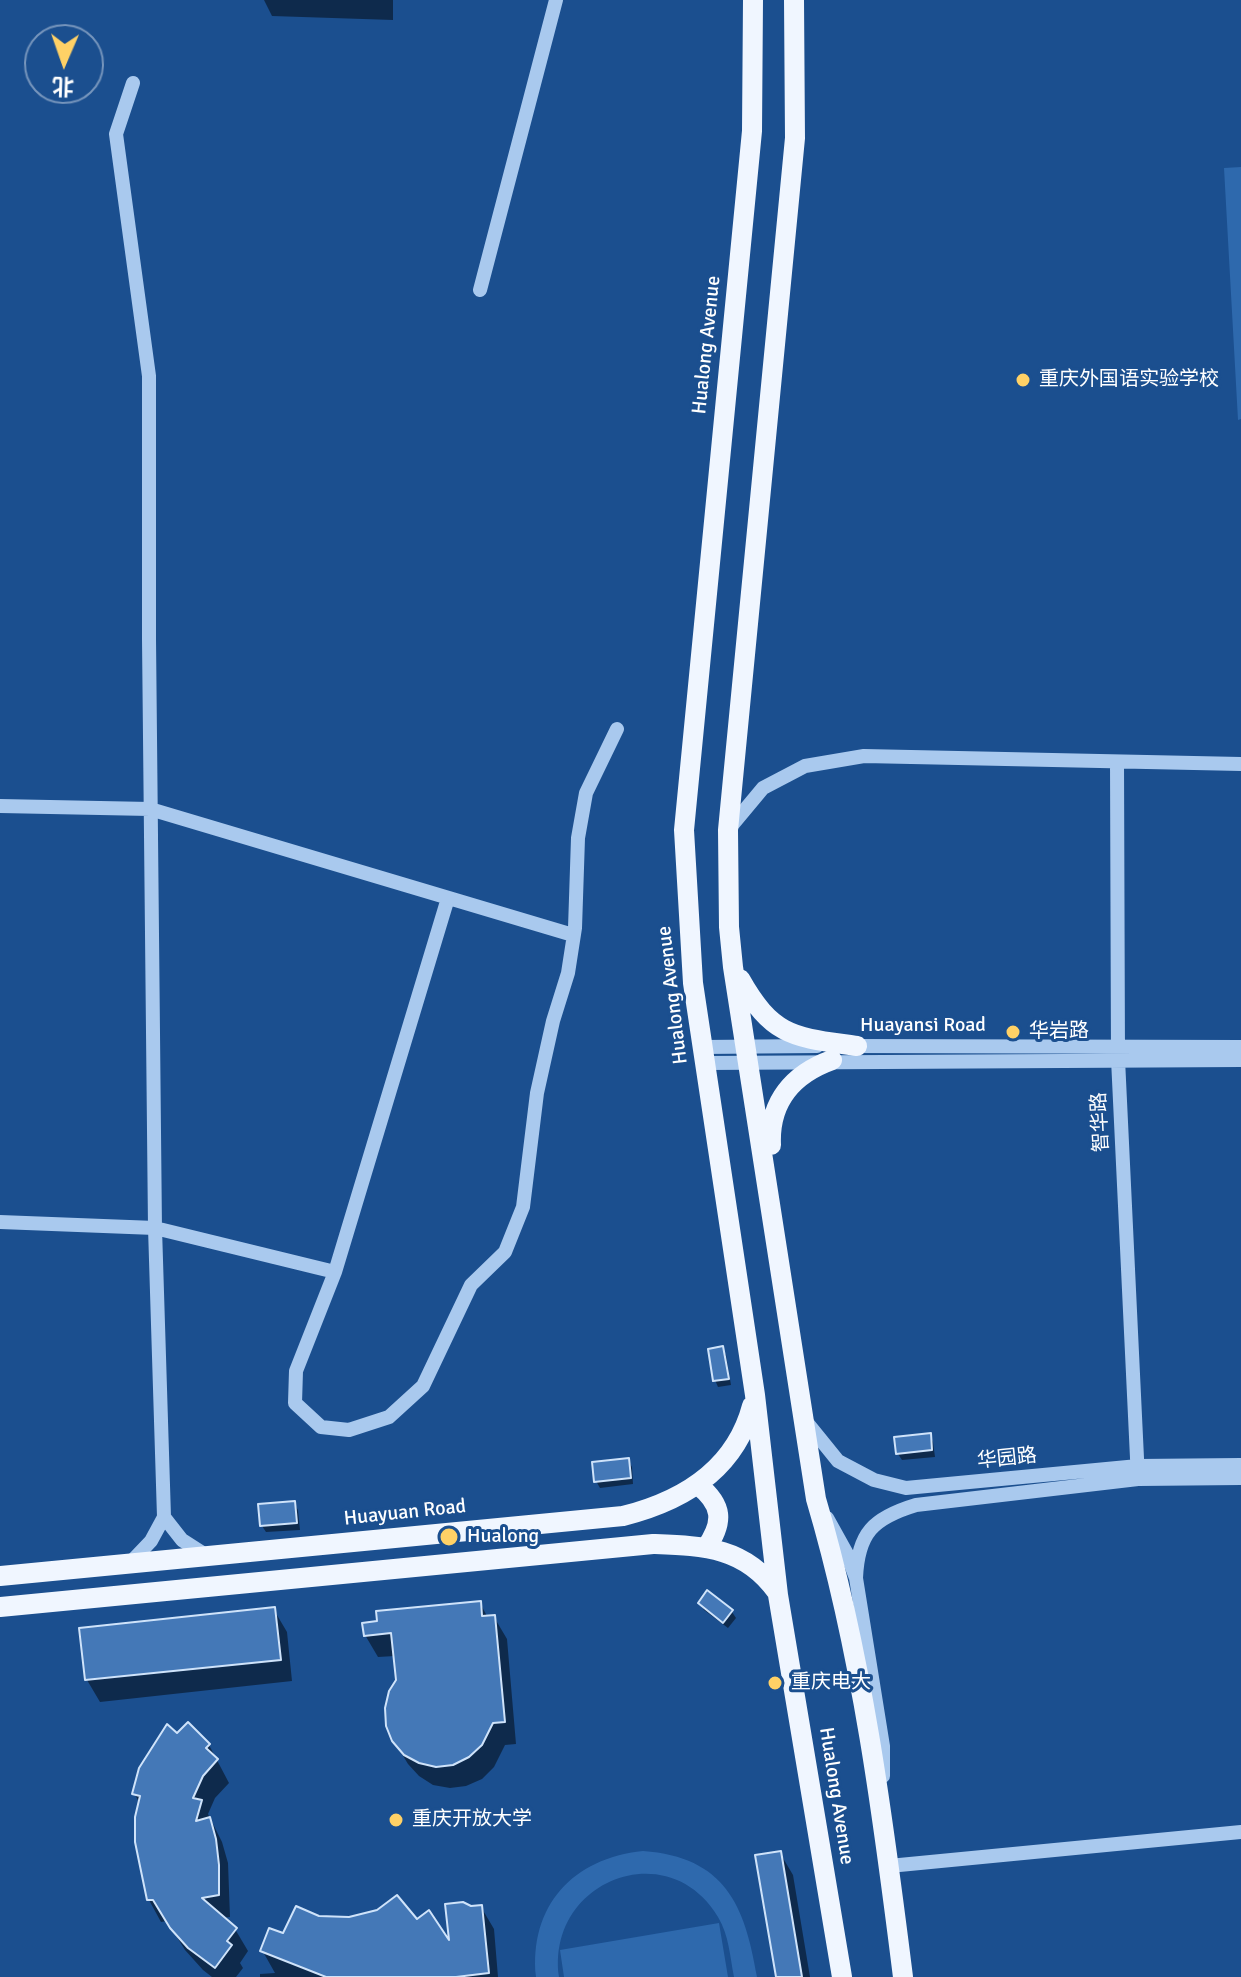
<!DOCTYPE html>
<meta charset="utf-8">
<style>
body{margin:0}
#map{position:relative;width:1241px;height:1977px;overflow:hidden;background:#1b4f8f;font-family:Signika,"Noto Sans SC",sans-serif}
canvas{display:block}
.north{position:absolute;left:24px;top:24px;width:80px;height:80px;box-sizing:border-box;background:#1b4f8f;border:2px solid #7695bc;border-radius:50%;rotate:182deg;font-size:22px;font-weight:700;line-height:32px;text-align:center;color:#fff}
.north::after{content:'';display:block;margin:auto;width:28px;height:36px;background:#ffd166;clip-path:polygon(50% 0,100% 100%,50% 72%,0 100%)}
</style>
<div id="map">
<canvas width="1241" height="1977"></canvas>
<div class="north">北</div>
</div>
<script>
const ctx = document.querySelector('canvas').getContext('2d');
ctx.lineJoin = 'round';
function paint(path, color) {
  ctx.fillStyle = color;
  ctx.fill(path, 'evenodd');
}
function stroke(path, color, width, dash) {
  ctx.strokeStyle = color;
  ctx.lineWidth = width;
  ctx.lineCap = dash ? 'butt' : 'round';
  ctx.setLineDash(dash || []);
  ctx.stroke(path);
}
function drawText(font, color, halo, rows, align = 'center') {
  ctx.font = font + ' Signika,"Noto Sans SC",sans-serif';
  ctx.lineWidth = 6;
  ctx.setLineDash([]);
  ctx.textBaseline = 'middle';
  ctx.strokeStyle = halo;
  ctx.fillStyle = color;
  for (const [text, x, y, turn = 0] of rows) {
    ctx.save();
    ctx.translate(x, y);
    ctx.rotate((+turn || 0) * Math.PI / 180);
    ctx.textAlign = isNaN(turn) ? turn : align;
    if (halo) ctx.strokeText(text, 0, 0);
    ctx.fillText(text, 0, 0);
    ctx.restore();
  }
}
paint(new Path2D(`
 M 1241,167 L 1241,419 L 1238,420 L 1224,168 Z
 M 643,1851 C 725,1857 745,1905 757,1977 L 734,1977 C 730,1957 729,1935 718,1917 C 668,1833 546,1881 559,1977 L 536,1977 C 529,1906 573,1858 643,1851 Z
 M 719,1923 L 728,1977 L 564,1977 L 560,1950 Z`), '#2e69ad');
paint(new Path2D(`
 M 264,0 L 393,0 L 393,20 L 272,16 Z
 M 722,1349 L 726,1355 L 731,1385 L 718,1387 L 715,1380 Z
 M 929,1435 L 933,1442 L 935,1457 L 902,1460 L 898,1454 L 896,1439 Z
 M 628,1460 L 632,1467 L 633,1484 L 600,1488 L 596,1481 Z
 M 294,1503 L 298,1510 L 300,1530 L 266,1532 L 262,1526 L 260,1506 Z
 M 708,1593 L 732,1612 L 736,1618 L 728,1628 L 704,1610 L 700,1603 Z
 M 480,1603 L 488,1618 L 494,1617 L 507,1639 L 516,1744 L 505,1745 L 494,1767 L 482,1779 L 466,1786 L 450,1788 L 433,1785 L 419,1776 L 408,1764 L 394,1741 L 398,1680 L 395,1656 L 378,1657 L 365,1635 Z
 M 274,1610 L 287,1632 L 292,1681 L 100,1702 L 87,1680 Z
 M 177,1735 L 209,1745 L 229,1783 L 215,1798 L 208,1814 L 222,1842 L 228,1863 L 230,1917 L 222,1918 L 235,1929 L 248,1951 L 240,1963 L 243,1968 L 236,1977 L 212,1977 L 203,1970 L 185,1950 L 167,1921 L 161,1922 L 149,1900 L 140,1804 L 134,1793 Z
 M 780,1853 L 793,1875 L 810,1977 L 778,1977 Z
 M 481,1907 L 494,1929 L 498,1977 L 260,1977 L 260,1974 L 275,1973 L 262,1950 L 284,1936 L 319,1918 L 416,1921 L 452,1947 L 470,1908 Z`), '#0007');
const building = new Path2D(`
 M 723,1346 L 729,1379 L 713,1381 L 708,1349 Z
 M 931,1433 L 932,1450 L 896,1454 L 894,1437 Z
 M 629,1458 L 631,1478 L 594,1482 L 592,1462 Z
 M 295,1501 L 297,1523 L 260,1526 L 258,1504 Z
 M 707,1590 L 733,1610 L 723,1623 L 698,1603 Z
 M 481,1601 L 482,1616 L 495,1615 L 505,1722 L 493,1723 L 482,1745 L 469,1757 L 453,1765 L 436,1767 L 419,1763 L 404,1755 L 392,1741 L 386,1726 L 385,1708 L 389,1691 L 396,1680 L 391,1633 L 364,1636 L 362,1623 L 377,1621 L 376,1611 Z
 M 275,1607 L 281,1660 L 85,1680 L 79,1628 Z
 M 188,1722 L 210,1744 L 206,1748 L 218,1759 L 203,1776 L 193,1798 L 202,1800 L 196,1821 L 210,1817 L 216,1839 L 219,1865 L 219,1895 L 202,1898 L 237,1928 L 227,1941 L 232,1945 L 215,1968 L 188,1948 L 170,1928 L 153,1900 L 147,1900 L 135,1842 L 135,1817 L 140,1796 L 132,1794 L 139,1768 L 167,1724 L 177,1733 Z
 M 781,1851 L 802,1977 L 776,1977 L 755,1855 Z
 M 397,1895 L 417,1919 L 429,1910 L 449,1940 L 445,1904 L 463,1902 L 471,1906 L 482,1905 L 489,1973 L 456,1977 L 326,1977 L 260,1951 L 269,1928 L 283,1933 L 296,1906 L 319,1916 L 349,1917 L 377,1910 Z`);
paint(building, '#4478b7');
stroke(building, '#cfe3fa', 2);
stroke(new Path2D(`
 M 133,83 L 116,134 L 149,376 L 149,639 L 155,1228 L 164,1517
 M 480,290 L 556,0
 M 1117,762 L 1118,1059 L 1138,1479
 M 0,806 L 150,809 L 573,935
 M 728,830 L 763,788 L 805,766 L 864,756 L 1241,764
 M 448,898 L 335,1272 L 296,1371 L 295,1403 L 321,1427 L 349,1430 L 389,1417 L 423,1386 L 471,1285 L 505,1252 L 523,1207 L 537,1093 L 553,1021 L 568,973 L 575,928 L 578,838 L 586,793 L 617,729
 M 849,1046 L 1241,1047
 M 702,1047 L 817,1046
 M 705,1063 L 1241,1060
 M 0,1222 L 155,1228 L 335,1272
 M 804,1419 L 838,1461 L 874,1480 L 906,1488 L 1138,1466 L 1241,1465
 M 827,1518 L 847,1554 L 856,1578 L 883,1746 L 883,1776
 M 130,1563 L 151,1541 L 164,1517 L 182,1540 L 207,1556
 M 856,1578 C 858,1533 873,1518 916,1505 L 1138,1479 L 1241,1478
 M 889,1866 L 1241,1832`), '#a9c9ee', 14);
stroke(new Path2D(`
 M 753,0 L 752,131 L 684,830 L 693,983 L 755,1395 L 778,1595 L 842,1977
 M 794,0 L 795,138 L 728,830 L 729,927 L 733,967 L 816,1499 C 862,1654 883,1817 903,1977
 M 740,979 C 773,1038 795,1037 857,1046
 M 771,1145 C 769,1102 793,1074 832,1060
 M 698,1485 C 723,1505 724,1522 706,1548
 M 0,1576 L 623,1516 C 683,1501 735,1470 752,1406
 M 0,1607 L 653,1544 C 704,1546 745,1547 777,1592`), '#f0f6ff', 20);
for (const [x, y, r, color] of [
 [1023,380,8,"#ffd166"],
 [1013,1032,8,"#ffd166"],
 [449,1537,10,"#ffd166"],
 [775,1683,8,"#ffd166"],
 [396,1820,8,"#ffd166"]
]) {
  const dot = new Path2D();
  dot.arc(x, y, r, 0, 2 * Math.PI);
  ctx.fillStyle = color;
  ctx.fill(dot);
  stroke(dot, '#1b4f8f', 3);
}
drawText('20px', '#fff', '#1b4f8f', [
 ["Hualong Avenue",707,345,-84],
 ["Hualong Avenue",673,995,-97],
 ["Huayansi Road",923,1026],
 ["智华路",1101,1122,-93],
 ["华园路",1007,1459,-6],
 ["Huayuan Road",405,1513,-6],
 ["Hualong Avenue",836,1796,81]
]);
drawText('20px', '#fff', '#1b4f8f', [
 ["重庆外国语实验学校",1039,380],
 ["华岩路",1029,1032],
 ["Hualong",467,1537],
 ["重庆电大",791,1683],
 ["重庆开放大学",412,1820]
], 'left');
</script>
